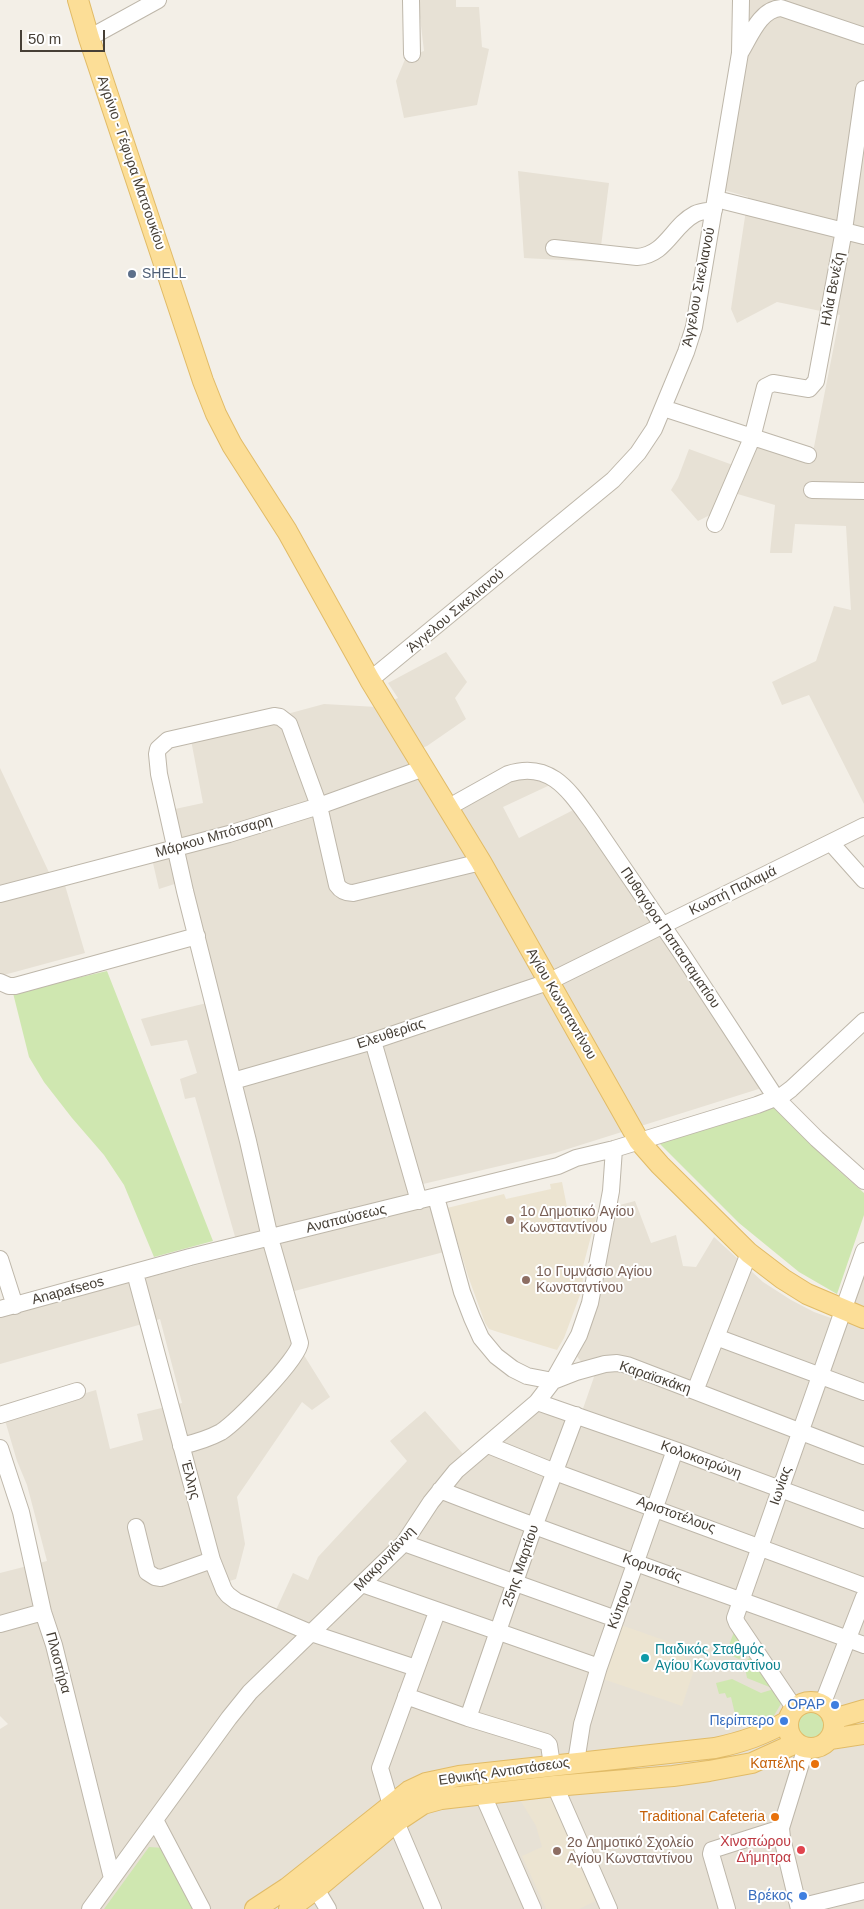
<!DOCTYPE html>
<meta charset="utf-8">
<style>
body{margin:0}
#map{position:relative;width:864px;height:1909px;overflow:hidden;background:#f3efe7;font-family:Helvetica,sans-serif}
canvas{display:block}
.scale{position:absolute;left:20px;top:30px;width:85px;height:22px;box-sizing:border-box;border:2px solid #463f36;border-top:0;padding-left:6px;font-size:15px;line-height:18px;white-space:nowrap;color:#463f36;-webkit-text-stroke:4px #fff;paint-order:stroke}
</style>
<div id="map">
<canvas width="864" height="1909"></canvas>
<div class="scale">50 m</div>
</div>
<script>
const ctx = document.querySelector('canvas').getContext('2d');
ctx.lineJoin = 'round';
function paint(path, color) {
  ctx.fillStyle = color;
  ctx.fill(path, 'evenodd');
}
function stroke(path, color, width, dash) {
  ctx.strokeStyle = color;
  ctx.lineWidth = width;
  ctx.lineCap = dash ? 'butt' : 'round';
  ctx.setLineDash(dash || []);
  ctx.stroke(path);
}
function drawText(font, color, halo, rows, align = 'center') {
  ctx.font = font + ' Helvetica,sans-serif';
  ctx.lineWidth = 4;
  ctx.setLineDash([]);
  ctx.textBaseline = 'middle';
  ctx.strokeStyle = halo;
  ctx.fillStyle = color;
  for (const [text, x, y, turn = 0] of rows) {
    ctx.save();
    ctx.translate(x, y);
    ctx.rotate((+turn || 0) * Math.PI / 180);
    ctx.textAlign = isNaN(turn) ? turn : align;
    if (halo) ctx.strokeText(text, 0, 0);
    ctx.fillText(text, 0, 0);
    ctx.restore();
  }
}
paint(new Path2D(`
 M 418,0 L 456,0 L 456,7 L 479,7 L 482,47 L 489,49 L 477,105 L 404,118 L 396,81 L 406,57 L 424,51 Z
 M 749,0 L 864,0 L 864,804 L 809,695 L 782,705 L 772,682 L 816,661 L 834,606 L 851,610 L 846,526 L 795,524 L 792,553 L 770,553 L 775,505 L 724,490 L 712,514 L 698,521 L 671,490 L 678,478 L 689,449 L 741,468 L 754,440 L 812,457 L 840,315 L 777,302 L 737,323 L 731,309 L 748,197 L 724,190 L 746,57 Z
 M 518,171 L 609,183 L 599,262 L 524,258 Z
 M 446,652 L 467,682 L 455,698 L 466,719 L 427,746 L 407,754 L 441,812 L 528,773 L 550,785 L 503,807 L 519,838 L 579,807 L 765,1087 L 555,1153 L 423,1184 L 444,1252 L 283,1294 L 297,1344 L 330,1397 L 312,1410 L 302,1402 L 237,1497 L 245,1544 L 236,1579 L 214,1586 L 218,1596 L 227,1605 L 269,1625 L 293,1573 L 308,1580 L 318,1557 L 407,1461 L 390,1441 L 425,1411 L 471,1463 L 534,1411 L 578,1423 L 594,1377 L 574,1353 L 616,1206 L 635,1201 L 651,1243 L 676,1235 L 683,1266 L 696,1267 L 714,1237 L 763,1282 L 791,1300 L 814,1312 L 845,1323 L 864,1268 L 864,1909 L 0,1909 L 0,1729 L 8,1724 L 0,1716 L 0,1573 L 47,1561 L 27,1485 L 17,1461 L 4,1417 L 96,1390 L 110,1449 L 143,1440 L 137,1414 L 182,1403 L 160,1319 L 0,1364 L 0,1315 L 240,1254 L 195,1097 L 185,1099 L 180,1079 L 197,1073 L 187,1040 L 151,1046 L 141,1019 L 219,1000 L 190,879 L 159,889 L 152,859 L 185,851 L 175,809 L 203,803 L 191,740 L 324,704 L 377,707 L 398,698 L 388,683 Z
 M 0,768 L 54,883 L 64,882 L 85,953 L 0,976 Z`), '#e7e1d5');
paint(new Path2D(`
 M 562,1182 L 567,1207 L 597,1214 L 582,1270 L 583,1283 L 580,1295 L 564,1338 L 557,1350 L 498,1332 L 489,1329 L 485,1323 L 468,1276 L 447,1208 L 504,1194 L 506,1199 L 551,1189 L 550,1184 Z
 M 621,1625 L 675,1644 L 694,1670 L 682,1706 L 603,1679 Z
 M 556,1797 L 602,1898 L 579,1909 L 546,1909 L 522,1856 L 542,1847 L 536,1826 L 520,1800 Z`), '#ece4d1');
paint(new Path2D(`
 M 107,971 L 213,1241 L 154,1257 L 124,1185 L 104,1155 L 72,1118 L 44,1082 L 29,1057 L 13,993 Z
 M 774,1107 L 837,1169 L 864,1193 L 864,1215 L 837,1294 L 799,1272 L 739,1223 L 656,1140 Z
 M 734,1632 L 748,1652 L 739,1659 L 726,1653 Z
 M 751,1657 L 772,1688 L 747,1678 L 744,1662 Z
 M 732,1679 L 761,1693 L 774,1689 L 782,1702 L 772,1719 L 738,1727 L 731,1697 L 727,1698 L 725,1693 L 719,1694 L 716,1683 Z
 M796 1725a15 15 0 1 1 30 0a15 15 0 1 1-30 0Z
 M 149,1847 L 165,1848 L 198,1909 L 104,1909 Z`), '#cfe7b0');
const minor = new Path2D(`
 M 411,0 L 412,54
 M 89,38 L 158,0
 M 740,53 C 750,37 760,9 781,8 L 864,36
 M 716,199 L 864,236
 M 554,248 L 637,257 C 666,255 672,226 695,214 C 701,211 708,211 714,210
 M 663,408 L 808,455
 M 812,490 L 864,491
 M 715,524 L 752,438 L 765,387 L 773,383 L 809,389 L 816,381 L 844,230 L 864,89
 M 370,680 L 613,480 L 638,453 L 654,429 L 686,352 L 694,327 L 740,53 L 741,0
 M 449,807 L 508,774 C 551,760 570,792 592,822 L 680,951 L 776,1098 L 817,1139 L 864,1181
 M 831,843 L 864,880
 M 0,894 L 229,834 L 319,806 L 424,768
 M 0,982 L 9,986 L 15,986 L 197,936
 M 373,1041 L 419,1201
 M 233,1081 L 373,1041 L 548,982 L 864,826
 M 436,1197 L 462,1292 L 472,1318 L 481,1338 L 496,1356 L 513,1369 L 527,1376 L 553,1381 L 576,1372 L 605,1364 L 617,1363 L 627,1365 L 864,1456
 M 0,1259 L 15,1306
 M 135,1273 L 212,1560 L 224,1590 L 228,1595 L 236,1601 L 311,1633 L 416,1668
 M 0,1309 L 190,1257 L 558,1166 L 576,1158 L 614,1149 L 757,1105 L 783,1095 L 791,1089 L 864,1021
 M 716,1337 L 864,1392
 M 695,1391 L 749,1253
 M 537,1402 L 675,1450 L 864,1520
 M 0,1415 L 77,1391
 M 488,1445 L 555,1472 L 864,1586
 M 181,1446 C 194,1443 208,1439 221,1432 C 236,1422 299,1359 300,1343 L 270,1238 L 248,1141 L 185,891 L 159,774 L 157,754 L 158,749 L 168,740 L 274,716 L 280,717 L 289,724 L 319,806 L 337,885 C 341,891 346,893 353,893 L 481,862
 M 0,1448 L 21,1512 L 43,1612 L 54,1645 L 112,1878
 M 440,1490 C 580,1545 723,1593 864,1645
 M 136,1527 L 147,1572 L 155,1577 L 161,1578 L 212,1560
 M 404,1543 L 616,1619
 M 362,1584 L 599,1667
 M 0,1624 L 43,1612
 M 406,1696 L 468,1718 L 546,1742 L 549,1745 L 552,1765
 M 822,1705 L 864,1597
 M 795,1709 L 737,1623 L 735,1618 L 864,1251
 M 468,1718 L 534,1527 L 576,1415
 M 576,1762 L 582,1724 L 599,1667 L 675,1450
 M 555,1786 L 609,1909
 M 483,1795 L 533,1909
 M 155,1820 L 202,1909
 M 316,1889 L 328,1909
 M 799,1907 L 864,1891
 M 90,1909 L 229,1718 L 250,1692 L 404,1543 L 431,1502 L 456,1471 L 537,1402 L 553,1381 L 579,1335 L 590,1303 L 611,1191 L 614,1149
 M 433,1909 L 396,1822 L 380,1768 L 437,1612
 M 727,1909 L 711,1854 L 712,1850 L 781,1828
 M 799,1909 L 782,1838 L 781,1828 L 806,1747`);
const major = new Path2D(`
 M 78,0 L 89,38 L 203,381 L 216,414 L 232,445 L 287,531 L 370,680 L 481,862 L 639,1141 L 660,1165 L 749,1253 L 783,1279 L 807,1294 L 864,1318
 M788 1725a23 23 0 1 1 46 0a23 23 0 1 1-46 0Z
 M 832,1716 L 840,1717 L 864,1710
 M 830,1739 L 864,1734
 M 255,1909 L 287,1888 L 409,1791 L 426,1783 L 459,1776 L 715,1748 C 743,1742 763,1735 788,1721
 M 289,1909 L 316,1889 L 396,1822 L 423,1804 L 441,1799 L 555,1786 L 673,1776 L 709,1771 L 752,1763 L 796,1743`);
stroke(minor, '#beb7aa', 18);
stroke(major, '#e1bb67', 22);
stroke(minor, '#fff', 16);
stroke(major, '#fcde97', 20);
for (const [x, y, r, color] of [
 [132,274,5,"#5c6f8a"],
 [510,1220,5,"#8d6e63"],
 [526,1280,5,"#8d6e63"],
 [645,1658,5,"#0f9aa8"],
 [835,1705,5,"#3f7fe0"],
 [784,1721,5,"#3f7fe0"],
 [815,1764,5,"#e8710a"],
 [775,1817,5,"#e8710a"],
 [801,1850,5,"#e0444e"],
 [557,1851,5,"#8d6e63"],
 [803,1896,5,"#3f7fe0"]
]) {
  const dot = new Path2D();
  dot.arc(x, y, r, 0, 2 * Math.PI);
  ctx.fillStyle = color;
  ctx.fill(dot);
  stroke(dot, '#fff', 2);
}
drawText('14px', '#463f36', '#fff', [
 ["Αγρίνιο - Γέφυρα Ματσουκίου",131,163,71],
 ["Άγγελου Σικελιανού",699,287,-79],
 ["Ηλία Βενέζη",833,289,-79],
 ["Άγγελου Σικελιανού",456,611,-40],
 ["Μάρκου Μπότσαρη",214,837,-16],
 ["Κωστή Παλαμά",733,891,-26],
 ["Πυθαγόρα Παπασταματίου",670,938,56],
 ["Αγίου Κωνσταντίνου",561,1004,60],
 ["Ελευθερίας",391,1034,-18],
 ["Αναπαύσεως",346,1219,-14],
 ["Anapafseos",68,1291,-15],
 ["Καραϊσκάκη",655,1378,19],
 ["Κολοκοτρώνη",701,1460,20],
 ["Έλλης",190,1480,75],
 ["Ιωνίας",781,1486,-71],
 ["Αριστοτέλους",676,1515,20],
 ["Μακρυγιάννη",385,1559,-47],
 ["25ης Μαρτίου",521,1566,-71],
 ["Κορυτσάς",652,1568,19],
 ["Κύπρου",621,1605,-70],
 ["Πλαστήρα",58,1663,75],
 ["Εθνικής Αντιστάσεως",504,1772,-8]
]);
drawText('14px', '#4e5e75', '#fff', [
 ["SHELL",142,274]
], 'left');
drawText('14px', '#785e54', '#fff', [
 ["1ο Δημοτικό Αγίου",520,1212],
 ["Κωνσταντίνου",520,1228],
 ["1ο Γυμνάσιο Αγίου",536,1272],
 ["Κωνσταντίνου",536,1288],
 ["2ο Δημοτικό Σχολείο",567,1843],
 ["Αγίου Κωνσταντίνου",567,1859]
], 'left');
drawText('14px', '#0d838f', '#fff', [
 ["Παιδικός Σταθμός",655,1650],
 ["Αγίου Κωνσταντίνου",655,1666]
], 'left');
drawText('14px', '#366cbe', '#fff', [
 ["OPAP",825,1705],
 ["Περίπτερο",774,1721],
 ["Βρέκος",793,1896]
], 'right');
drawText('14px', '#c56008', '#fff', [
 ["Καπέλης",805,1764],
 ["Traditional Cafeteria",765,1817]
], 'right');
drawText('14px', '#be3a42', '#fff', [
 ["Χινοπώρου",791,1842],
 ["Δήμητρα",791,1858]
], 'right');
</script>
